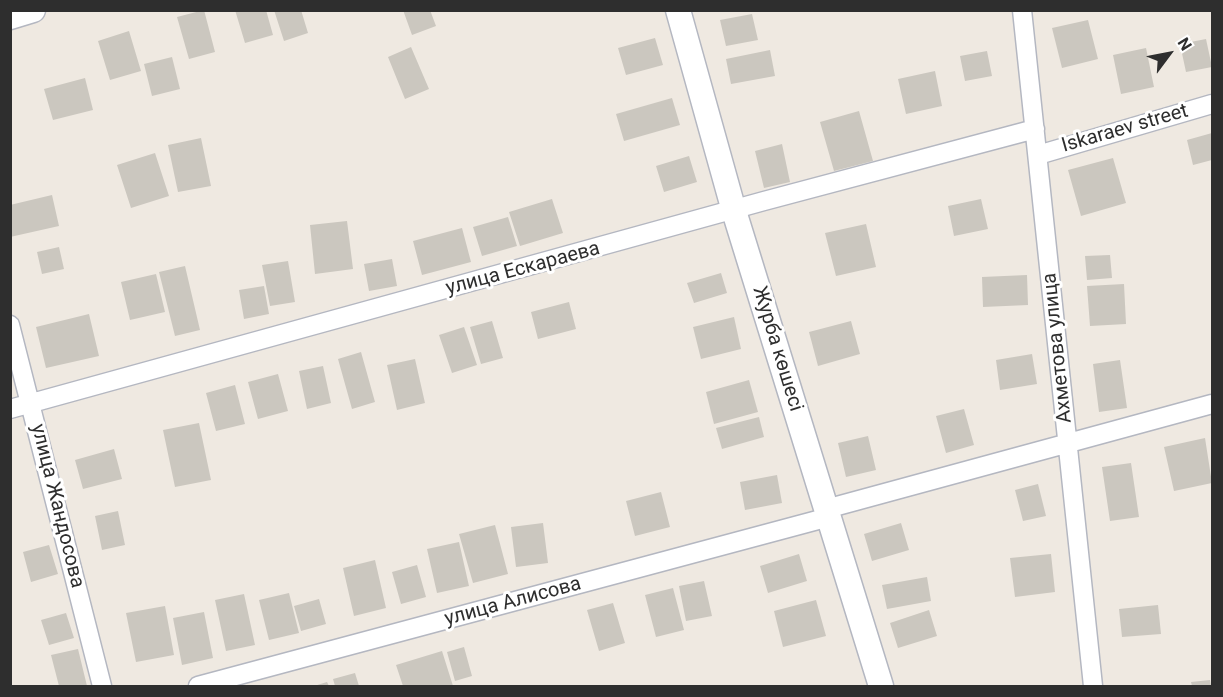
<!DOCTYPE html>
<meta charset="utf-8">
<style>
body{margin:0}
#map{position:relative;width:1223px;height:697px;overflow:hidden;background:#efe9e1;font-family:Roboto,sans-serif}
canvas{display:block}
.frame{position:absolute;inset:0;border:12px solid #2e2e2e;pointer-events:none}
.north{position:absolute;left:1139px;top:24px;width:60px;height:60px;-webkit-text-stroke:4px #fff;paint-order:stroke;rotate:58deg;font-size:16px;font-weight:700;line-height:24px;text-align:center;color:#2e2e2e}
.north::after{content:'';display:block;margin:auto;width:21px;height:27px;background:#2e2e2e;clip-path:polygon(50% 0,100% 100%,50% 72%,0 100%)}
</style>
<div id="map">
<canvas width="1223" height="697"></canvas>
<div class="frame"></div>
<div class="north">N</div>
</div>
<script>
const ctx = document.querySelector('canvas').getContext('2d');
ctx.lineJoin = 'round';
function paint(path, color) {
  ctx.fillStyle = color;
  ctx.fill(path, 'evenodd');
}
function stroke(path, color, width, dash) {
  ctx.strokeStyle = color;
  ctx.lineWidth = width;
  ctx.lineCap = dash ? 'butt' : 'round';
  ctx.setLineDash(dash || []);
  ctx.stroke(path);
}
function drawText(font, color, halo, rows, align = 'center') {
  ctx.font = font + ' Roboto,sans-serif';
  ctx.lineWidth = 6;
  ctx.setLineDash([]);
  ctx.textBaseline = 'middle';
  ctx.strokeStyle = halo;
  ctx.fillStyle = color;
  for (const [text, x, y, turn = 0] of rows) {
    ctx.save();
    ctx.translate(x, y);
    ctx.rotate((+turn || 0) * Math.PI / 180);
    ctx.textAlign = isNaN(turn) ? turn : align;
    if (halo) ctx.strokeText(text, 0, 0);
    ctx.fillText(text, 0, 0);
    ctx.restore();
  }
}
paint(new Path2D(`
 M 204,10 L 215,52 L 189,59 L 177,17 Z
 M 235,10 L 266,10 L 273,35 L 245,43 Z
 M 274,10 L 301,10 L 308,33 L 284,41 Z
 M 403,10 L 430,10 L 436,26 L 412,35 Z
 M 752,14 L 758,40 L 726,46 L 720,20 Z
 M 1088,20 L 1098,59 L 1062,68 L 1052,28 Z
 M 129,31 L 141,71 L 110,80 L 98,41 Z
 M 655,38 L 663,65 L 626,75 L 618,48 Z
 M 1206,39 L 1212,67 L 1186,72 L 1180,44 Z
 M 411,47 L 429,89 L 405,99 L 388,57 Z
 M 1146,48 L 1154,87 L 1121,94 L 1113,55 Z
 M 770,50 L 775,76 L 731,84 L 726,59 Z
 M 987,51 L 992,76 L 965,81 L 960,56 Z
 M 172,57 L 180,89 L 152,96 L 144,64 Z
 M 935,71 L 942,106 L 906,114 L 898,79 Z
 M 85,78 L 93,110 L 53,120 L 44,89 Z
 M 672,98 L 680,125 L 624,141 L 616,114 Z
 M 859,111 L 873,161 L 834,171 L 820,122 Z
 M 1212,133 L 1212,160 L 1193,165 L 1187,140 Z
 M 201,138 L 211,186 L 178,192 L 168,145 Z
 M 782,144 L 790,182 L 764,188 L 755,151 Z
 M 155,153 L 169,196 L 131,208 L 117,165 Z
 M 689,156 L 697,182 L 664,192 L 656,166 Z
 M 1113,158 L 1126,203 L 1081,216 L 1068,170 Z
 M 52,195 L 59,226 L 10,237 L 10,205 Z
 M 552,199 L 563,233 L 520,246 L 509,212 Z
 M 981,199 L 988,229 L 954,236 L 948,206 Z
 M 508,217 L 517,246 L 482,256 L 473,227 Z
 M 347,221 L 353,269 L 315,274 L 310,225 Z
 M 866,224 L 876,267 L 836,276 L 825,233 Z
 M 462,228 L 471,262 L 422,275 L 413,241 Z
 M 59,247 L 64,269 L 42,274 L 37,252 Z
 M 1110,255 L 1112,278 L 1087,280 L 1085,256 Z
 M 392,259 L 397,286 L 369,291 L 364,264 Z
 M 288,261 L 295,302 L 270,306 L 262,265 Z
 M 185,266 L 200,330 L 175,336 L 159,272 Z
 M 721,273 L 727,293 L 694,303 L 687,283 Z
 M 156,274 L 165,312 L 130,320 L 121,282 Z
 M 1027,275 L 1028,305 L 983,307 L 982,277 Z
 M 1124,284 L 1126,324 L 1090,326 L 1087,286 Z
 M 264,286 L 269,314 L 244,319 L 239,290 Z
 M 569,302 L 576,329 L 538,339 L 531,312 Z
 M 89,314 L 99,356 L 46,368 L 36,327 Z
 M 734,317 L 741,349 L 701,359 L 693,327 Z
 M 492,321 L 503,358 L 481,364 L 470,327 Z
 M 851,321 L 860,354 L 818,366 L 809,332 Z
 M 464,327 L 477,365 L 452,373 L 439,335 Z
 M 361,352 L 375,402 L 352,409 L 338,359 Z
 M 1032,354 L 1037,384 L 1000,390 L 996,360 Z
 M 415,359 L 425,403 L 397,410 L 387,365 Z
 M 1120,360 L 1127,408 L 1099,412 L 1093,364 Z
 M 323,366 L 331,403 L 307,409 L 299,371 Z
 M 278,374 L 288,411 L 258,419 L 248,382 Z
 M 749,380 L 758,412 L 714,424 L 706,392 Z
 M 235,385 L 245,424 L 216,431 L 206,393 Z
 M 964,409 L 974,445 L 946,453 L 936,416 Z
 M 759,417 L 764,437 L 722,449 L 716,428 Z
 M 199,423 L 211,480 L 175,487 L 163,430 Z
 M 868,436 L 876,470 L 846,477 L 838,443 Z
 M 1205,438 L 1212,483 L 1174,491 L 1164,447 Z
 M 114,449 L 122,479 L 83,489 L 75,460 Z
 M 1131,463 L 1139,517 L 1110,521 L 1102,467 Z
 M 777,475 L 782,503 L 745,510 L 740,482 Z
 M 1038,484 L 1046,516 L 1023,521 L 1015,490 Z
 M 661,492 L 670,527 L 635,536 L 626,501 Z
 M 118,511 L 125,545 L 102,550 L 95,516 Z
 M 543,523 L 548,563 L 516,567 L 511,527 Z
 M 901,523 L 909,550 L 872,561 L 864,534 Z
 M 495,525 L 508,574 L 473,583 L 459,534 Z
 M 459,542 L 469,586 L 437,593 L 427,549 Z
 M 49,545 L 58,574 L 31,582 L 23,552 Z
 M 799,554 L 807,581 L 768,593 L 760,566 Z
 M 1051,554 L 1055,592 L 1015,597 L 1010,558 Z
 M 375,560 L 386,608 L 354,616 L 343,568 Z
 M 417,565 L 426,597 L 401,604 L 392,572 Z
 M 927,577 L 931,601 L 887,609 L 882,585 Z
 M 704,581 L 712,616 L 686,621 L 679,586 Z
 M 673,588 L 684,630 L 656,637 L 645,595 Z
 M 289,593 L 299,633 L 269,640 L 259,600 Z
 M 244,594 L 255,645 L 226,651 L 215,600 Z
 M 319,599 L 326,624 L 301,631 L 294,606 Z
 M 816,600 L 826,636 L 783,647 L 774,611 Z
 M 613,603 L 625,643 L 599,651 L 587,610 Z
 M 1158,605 L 1161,634 L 1122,637 L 1119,609 Z
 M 165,606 L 174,655 L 136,662 L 126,613 Z
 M 929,610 L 937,636 L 898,648 L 890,623 Z
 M 204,612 L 213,658 L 182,665 L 173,618 Z
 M 66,613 L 74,638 L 49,645 L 41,620 Z
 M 464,647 L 472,676 L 455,681 L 447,652 Z
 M 78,649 L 87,686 L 59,686 L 51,655 Z
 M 442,651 L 453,686 L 403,686 L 396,665 Z
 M 355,673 L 359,686 L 335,686 L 333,679 Z
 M 1210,680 L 1211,686 L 1192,686 L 1191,682 Z
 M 327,682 L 329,686 L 314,686 Z`), '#cbc7bf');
const street = new Path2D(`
 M 1022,10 L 1093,686
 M 1038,155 L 1212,104
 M 10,325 L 102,686
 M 10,409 L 764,201 L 1035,129
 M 826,509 L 1212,404
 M 198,686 L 829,517`);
const secondary = new Path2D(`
 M 678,10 L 734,211 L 881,686
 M 10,17 L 33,10`);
stroke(street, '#b4b7c1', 21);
stroke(secondary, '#b4b7c1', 27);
stroke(street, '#fff', 18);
stroke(secondary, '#fff', 24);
drawText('20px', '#2e2e2e', '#fff', [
 ["Iskaraev street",1125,129,-16],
 ["улица Ескараева",523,269,-15],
 ["Ахметова улица",1058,348,-96],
 ["Журба көшесі",777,349,73],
 ["улица Жандосова",57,506,76],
 ["улица Алисова",513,602,-15]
]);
</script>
